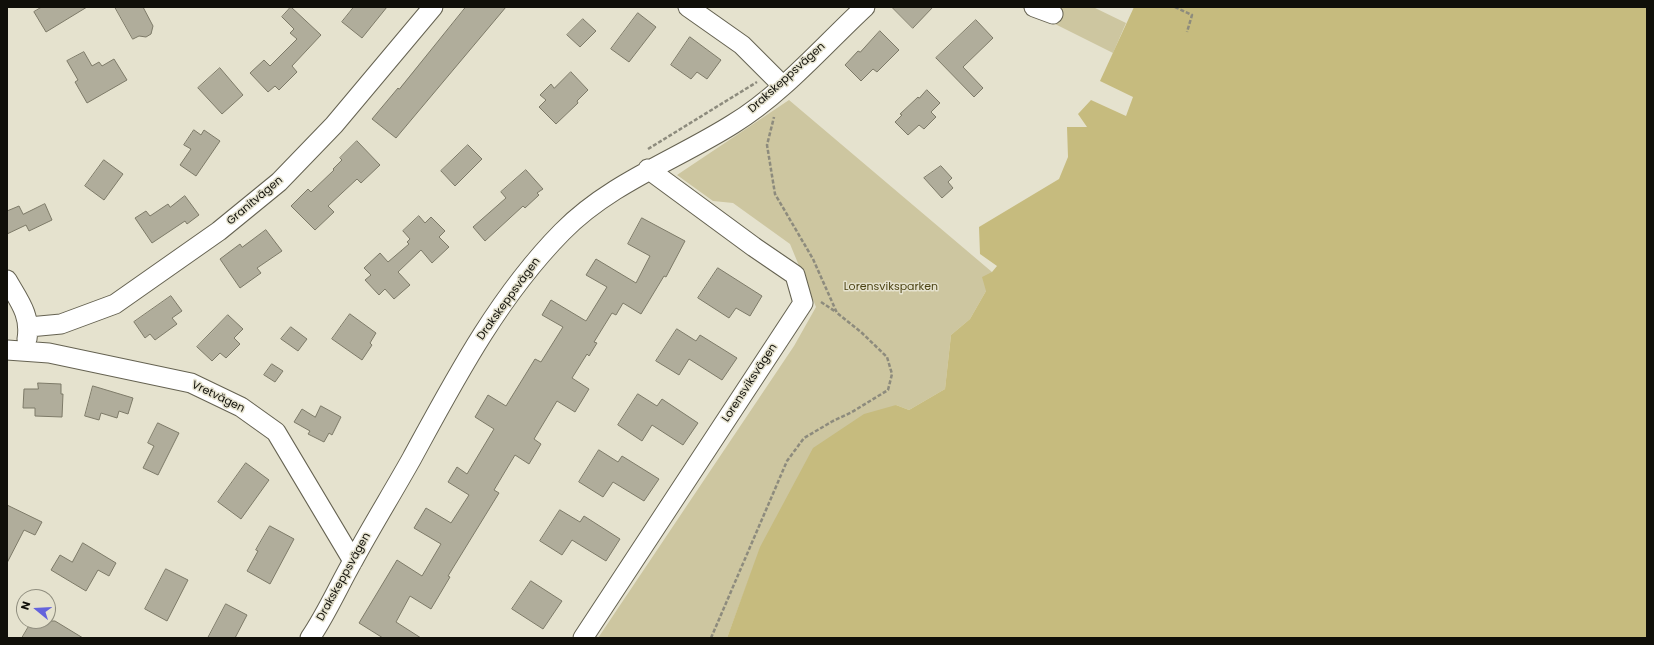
<!DOCTYPE html>
<meta charset="utf-8">
<style>
body{margin:0}
#map{position:relative;width:1654px;height:645px;overflow:hidden;background:#e5e2ce;font-family:Poppins,sans-serif}
canvas{display:block}
.frame{position:absolute;inset:0;border:8px solid #100f09;pointer-events:none}
.north{position:absolute;left:16px;top:589px;width:40px;height:40px;box-sizing:border-box;background:#e5e2ce;border:1px solid #908e7f;border-radius:50%;rotate:288deg;font-size:11px;font-weight:700;line-height:16px;text-align:center;color:#100f09}
.north::after{content:'';display:block;margin:auto;width:14px;height:18px;background:#6463dc;clip-path:polygon(50% 0,100% 100%,50% 72%,0 100%)}
</style>
<div id="map">
<canvas width="1654" height="645"></canvas>
<div class="frame"></div>
<div class="north">N</div>
</div>
<script>
const ctx = document.querySelector('canvas').getContext('2d');
ctx.lineJoin = 'round';
function paint(path, color) {
  ctx.fillStyle = color;
  ctx.fill(path, 'evenodd');
}
function stroke(path, color, width, dash) {
  ctx.strokeStyle = color;
  ctx.lineWidth = width;
  ctx.lineCap = dash ? 'butt' : 'round';
  ctx.setLineDash(dash || []);
  ctx.stroke(path);
}
function drawText(font, color, halo, rows, align = 'center') {
  ctx.font = font + ' Poppins,sans-serif';
  ctx.lineWidth = 3;
  ctx.setLineDash([]);
  ctx.textBaseline = 'middle';
  ctx.strokeStyle = halo;
  ctx.fillStyle = color;
  for (const [text, x, y, turn = 0] of rows) {
    ctx.save();
    ctx.translate(x, y);
    ctx.rotate((+turn || 0) * Math.PI / 180);
    ctx.textAlign = isNaN(turn) ? turn : align;
    if (halo) ctx.strokeText(text, 0, 0);
    ctx.fillText(text, 0, 0);
    ctx.restore();
  }
}
paint(new Path2D(`
 M 1021,7 L 1093,7 L 1126,23 L 1113,53 Z
 M 789,100 L 992,272 L 986,291 L 970,319 L 951,335 L 945,389 L 909,410 L 896,405 L 761,547 L 727,638 L 598,638 L 794,346 L 816,307 L 790,244 L 733,203 L 713,201 L 677,175 Z`), '#cdc6a0');
paint(new Path2D(`
 M 1134,7 L 1647,7 L 1647,638 L 727,638 L 760,547 L 813,448 L 864,414 L 896,405 L 909,410 L 945,389 L 951,335 L 970,319 L 986,291 L 982,277 L 992,272 L 997,266 L 980,254 L 979,227 L 1059,179 L 1068,157 L 1067,127 L 1087,127 L 1078,114 L 1091,100 L 1126,116 L 1133,97 L 1100,81 Z`), '#c6bb7e');
const building = new Path2D(`
 M 42,7 L 87,7 L 46,32 L 34,12 Z
 M 115,7 L 143,7 L 153,26 L 151,34 L 146,37 L 139,36 L 133,39 Z
 M 291,7 L 321,35 L 292,66 L 297,72 L 279,90 L 275,86 L 268,92 L 250,73 L 264,60 L 270,66 L 297,39 L 290,33 L 294,29 L 282,17 Z
 M 354,7 L 387,7 L 362,38 L 342,22 Z
 M 466,7 L 506,7 L 396,138 L 372,119 L 398,88 L 399,89 Z
 M 892,7 L 933,7 L 913,28 Z
 M 638,13 L 656,27 L 629,62 L 611,49 Z
 M 583,19 L 596,31 L 580,47 L 567,35 Z
 M 976,20 L 993,38 L 963,67 L 983,88 L 974,97 L 936,58 Z
 M 880,31 L 899,50 L 877,72 L 873,69 L 861,81 L 845,65 L 858,51 L 860,52 Z
 M 690,37 L 721,60 L 707,79 L 697,72 L 691,79 L 671,65 Z
 M 84,52 L 92,66 L 99,62 L 102,66 L 114,59 L 127,80 L 87,103 L 75,82 L 78,80 L 67,61 Z
 M 220,68 L 243,95 L 222,114 L 198,88 Z
 M 571,72 L 588,90 L 577,101 L 578,103 L 556,124 L 539,107 L 546,100 L 540,95 L 551,84 L 554,88 Z
 M 927,90 L 940,103 L 931,112 L 936,117 L 924,129 L 919,125 L 908,135 L 895,122 L 902,115 L 900,114 L 918,97 L 919,98 Z
 M 194,130 L 201,135 L 204,130 L 220,141 L 196,176 L 180,165 L 191,149 L 184,145 Z
 M 357,141 L 380,165 L 361,183 L 357,179 L 328,206 L 334,212 L 315,230 L 291,206 L 308,189 L 311,192 L 334,170 L 333,169 L 342,160 L 340,158 Z
 M 468,145 L 482,159 L 455,186 L 441,171 Z
 M 104,160 L 123,174 L 104,200 L 85,186 Z
 M 941,166 L 952,178 L 948,182 L 953,188 L 942,198 L 924,178 Z
 M 526,170 L 543,189 L 537,193 L 539,195 L 525,208 L 523,206 L 485,241 L 473,227 L 506,198 L 501,192 Z
 M 185,196 L 199,215 L 187,224 L 185,221 L 152,243 L 135,218 L 146,211 L 150,216 L 168,204 L 170,207 Z
 M 45,204 L 52,220 L 29,231 L 26,225 L 7,234 L 7,211 L 19,206 L 23,214 Z
 M 419,216 L 425,223 L 431,217 L 445,231 L 439,237 L 449,247 L 432,263 L 421,250 L 398,272 L 410,285 L 394,299 L 385,289 L 379,295 L 365,280 L 371,275 L 364,268 L 380,253 L 388,262 L 409,244 L 407,242 L 410,239 L 403,231 Z
 M 642,218 L 685,241 L 666,277 L 664,276 L 641,314 L 623,303 L 616,315 L 612,313 L 594,342 L 597,343 L 589,356 L 587,354 L 572,378 L 589,389 L 575,412 L 557,401 L 534,439 L 541,444 L 529,464 L 515,455 L 494,490 L 499,493 L 448,576 L 450,577 L 431,609 L 410,596 L 396,622 L 421,638 L 383,638 L 359,623 L 397,560 L 422,576 L 441,544 L 414,528 L 426,508 L 451,523 L 469,495 L 448,482 L 457,467 L 467,474 L 494,429 L 475,417 L 488,395 L 506,406 L 535,359 L 541,362 L 563,327 L 542,315 L 551,300 L 586,321 L 607,287 L 586,275 L 596,259 L 636,283 L 650,256 L 628,244 Z
 M 266,230 L 282,251 L 257,268 L 261,273 L 240,288 L 220,259 L 240,244 L 242,247 Z
 M 718,268 L 762,296 L 750,316 L 736,308 L 729,318 L 698,298 Z
 M 171,296 L 182,311 L 172,318 L 177,324 L 155,340 L 150,334 L 145,338 L 134,322 Z
 M 350,314 L 376,333 L 370,343 L 372,345 L 362,360 L 332,339 Z
 M 228,315 L 243,329 L 234,338 L 240,344 L 226,358 L 220,353 L 212,361 L 197,347 Z
 M 291,327 L 307,339 L 298,351 L 281,339 Z
 M 677,329 L 696,341 L 700,335 L 737,358 L 722,380 L 689,359 L 679,375 L 656,361 Z
 M 272,364 L 283,371 L 275,382 L 264,375 Z
 M 38,383 L 61,384 L 61,394 L 63,394 L 62,417 L 35,416 L 35,408 L 23,408 L 24,389 L 38,389 Z
 M 93,386 L 133,398 L 128,414 L 119,411 L 117,418 L 101,413 L 99,420 L 85,416 Z
 M 638,394 L 657,406 L 662,399 L 698,423 L 683,445 L 652,425 L 642,441 L 618,425 Z
 M 321,406 L 341,417 L 332,435 L 329,433 L 324,442 L 308,434 L 310,431 L 294,422 L 302,409 L 315,417 Z
 M 158,423 L 179,433 L 158,475 L 143,468 L 154,446 L 148,443 Z
 M 599,450 L 618,462 L 622,456 L 659,479 L 644,501 L 613,482 L 603,497 L 579,482 Z
 M 246,463 L 269,480 L 241,519 L 218,502 Z
 M 7,505 L 42,522 L 35,535 L 24,530 L 7,563 Z
 M 560,510 L 580,522 L 584,516 L 620,539 L 606,561 L 572,540 L 562,555 L 540,541 Z
 M 270,526 L 294,539 L 270,584 L 247,571 L 258,551 L 256,550 Z
 M 83,543 L 116,563 L 109,576 L 98,570 L 86,591 L 51,570 L 60,555 L 72,562 Z
 M 166,569 L 188,580 L 167,621 L 145,609 Z
 M 531,581 L 562,601 L 543,629 L 512,609 Z
 M 226,604 L 247,615 L 235,638 L 208,638 Z
 M 32,621 L 55,621 L 83,638 L 22,638 Z`);
paint(building, '#b0ad9b');
stroke(building, '#7d7a68', 1);
const minor = new Path2D(`
 M 688,7 L 742,45 L 783,86
 M 1034,7 L 1053,14
 M 7,280 C 19,301 31,315 27,339
 M 29,327 L 61,324 L 115,304 L 219,231 L 279,182 L 334,125 L 433,7
 M 7,350 L 49,353 L 191,383 L 241,407 L 276,432 L 353,561
 M 310,638 C 327,613 339,585 354,559 C 373,524 393,492 412,458 C 455,379 498,297 562,232 C 610,183 676,160 733,124 C 782,94 823,46 865,7
 M 583,638 L 803,303 L 795,275 L 754,247 L 648,169`);
stroke(minor, '#656251', 21);
stroke(new Path2D(`
 M 1175,7 L 1192,15 L 1187,32
 M 648,149 L 757,82
 M 821,302 L 836,312
 M 711,638 L 787,461 L 804,438 L 833,421 L 852,412 L 888,390 L 892,374 L 887,357 L 861,332 L 837,313 L 813,259 L 775,194 L 767,145 L 774,117`), '#8d8b7d', 2.5, [4, 2]);
stroke(minor, '#fff', 19);
drawText('11px', '#100f09', '#e5e2ce', [
 ["Drakskeppsvägen",787,78,-42],
 ["Granitvägen",255,201,-40],
 ["Drakskeppsvägen",509,299,-54],
 ["Lorensviksvägen",750,383,-57],
 ["Vretvägen",218,397,26],
 ["Drakskeppsvägen",344,577,-61]
]);
drawText('11px', '#4c4414', '#e5e2ce', [
 ["Lorensviksparken",891,287]
]);
</script>
